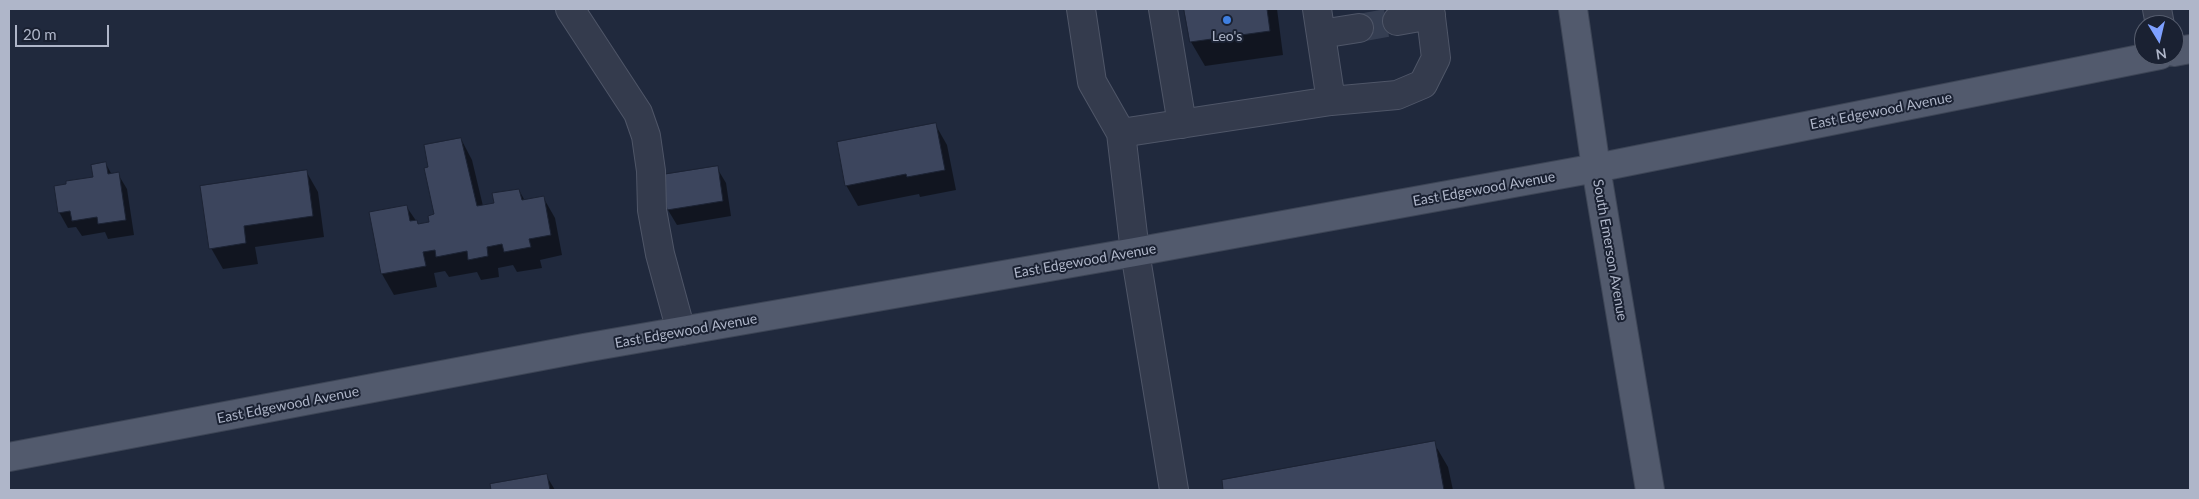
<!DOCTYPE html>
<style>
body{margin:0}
#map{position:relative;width:2199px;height:499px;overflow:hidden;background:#20293d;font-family:Lato,sans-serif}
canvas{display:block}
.frame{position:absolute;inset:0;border:10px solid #afb6c9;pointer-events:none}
.north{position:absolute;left:2134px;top:15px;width:50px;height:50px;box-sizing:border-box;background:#1a2132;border:1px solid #565d6e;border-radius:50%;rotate:171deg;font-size:14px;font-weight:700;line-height:20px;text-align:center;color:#afb6c9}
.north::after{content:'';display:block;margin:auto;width:18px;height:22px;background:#7ea0ff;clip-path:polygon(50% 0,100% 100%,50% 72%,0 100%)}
.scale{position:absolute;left:15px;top:25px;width:94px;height:22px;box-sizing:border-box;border:2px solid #afb6c9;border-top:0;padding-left:6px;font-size:15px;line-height:18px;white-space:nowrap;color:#afb6c9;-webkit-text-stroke:4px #1a2132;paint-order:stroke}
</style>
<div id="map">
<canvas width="2199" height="499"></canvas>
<div class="frame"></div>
<div class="north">N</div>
<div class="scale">20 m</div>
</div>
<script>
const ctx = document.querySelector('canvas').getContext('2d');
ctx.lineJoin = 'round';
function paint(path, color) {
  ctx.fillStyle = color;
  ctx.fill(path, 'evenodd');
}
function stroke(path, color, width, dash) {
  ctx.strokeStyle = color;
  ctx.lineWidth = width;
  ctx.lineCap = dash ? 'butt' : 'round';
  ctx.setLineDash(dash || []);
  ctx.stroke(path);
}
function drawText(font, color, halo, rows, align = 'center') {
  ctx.font = font + ' Lato,sans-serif';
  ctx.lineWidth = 4;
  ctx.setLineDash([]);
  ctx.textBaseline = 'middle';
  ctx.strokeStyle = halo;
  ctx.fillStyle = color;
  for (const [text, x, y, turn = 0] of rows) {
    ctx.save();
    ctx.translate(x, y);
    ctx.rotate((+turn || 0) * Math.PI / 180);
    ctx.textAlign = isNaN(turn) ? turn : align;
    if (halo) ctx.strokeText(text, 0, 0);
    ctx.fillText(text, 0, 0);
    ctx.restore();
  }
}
paint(new Path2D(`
 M 1186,9 L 1277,9 L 1283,55 L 1205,66 L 1191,42 Z
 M 935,124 L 947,145 L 956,190 L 920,197 L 919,194 L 858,206 L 846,185 Z
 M 461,139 L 472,160 L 483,206 L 495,204 L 519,190 L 525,201 L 543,197 L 555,218 L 562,255 L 540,260 L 542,268 L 517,272 L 513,265 L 498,268 L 499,277 L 481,280 L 477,272 L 449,277 L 445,271 L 434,273 L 437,287 L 394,295 L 382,274 L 371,213 L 406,206 L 419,225 L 430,223 L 435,215 Z
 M 106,164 L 112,175 L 118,174 L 127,189 L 134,235 L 108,239 L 105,232 L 82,236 L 76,227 L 68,228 L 59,212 L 94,178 Z
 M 717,168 L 726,183 L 731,216 L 677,225 L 668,210 Z
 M 306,171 L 318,192 L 324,237 L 255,247 L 258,264 L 223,269 L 211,248 Z
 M 1434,443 L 1448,467 L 1453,490 L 1225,490 L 1223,481 Z
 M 546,475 L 555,490 L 492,490 L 491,485 Z`), '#0007');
const building = new Path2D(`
 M 1184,9 L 1267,9 L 1270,31 L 1190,42 Z
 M 936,123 L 945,170 L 907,177 L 906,174 L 845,186 L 837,142 Z
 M 461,138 L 477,206 L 494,203 L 492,193 L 519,189 L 522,200 L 544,196 L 551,235 L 529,239 L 531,247 L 504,252 L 502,244 L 487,247 L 488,256 L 468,260 L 467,251 L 436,257 L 435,250 L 423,252 L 426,266 L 381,274 L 369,212 L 407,205 L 410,221 L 417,220 L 418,224 L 429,222 L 428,216 L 434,214 L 424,168 L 428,167 L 424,145 Z
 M 106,162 L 108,174 L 119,172 L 126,220 L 98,224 L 97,217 L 72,221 L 70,211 L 58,213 L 54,186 L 66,184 L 66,181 L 93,177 L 91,165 Z
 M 718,166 L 723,201 L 667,210 L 661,175 Z
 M 307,170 L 313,216 L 244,226 L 246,243 L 209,249 L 200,186 Z
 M 1435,441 L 1444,490 L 1223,490 L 1222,480 Z
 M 547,474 L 550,490 L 491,490 L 490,484 Z`);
paint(building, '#3c455d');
stroke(building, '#1c2334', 1);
stroke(new Path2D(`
 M 1359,28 L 1397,21`), '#353e52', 28, [28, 14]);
const minor = new Path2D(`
 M 570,9 L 638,113 L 646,136 L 651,171 L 652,210 L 660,254 L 681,331
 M 1081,9 L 1092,82 L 1121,133 L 1135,252 L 1174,490
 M 1163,9 L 1182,124
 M 1317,9 L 1331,101
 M 2157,9 L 2160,25
 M 1397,21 L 1431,15
 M 1321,34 L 1359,28
 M 1121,133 L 1331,101 L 1397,95 L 1423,84 L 1436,58 L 1430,9`);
const major = new Path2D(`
 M 1573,9 L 1596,168 L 1650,490
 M 2174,52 L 2190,49
 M 9,457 L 584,348 L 1135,252 L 1596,168 L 2160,55`);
stroke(minor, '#4f5668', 30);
stroke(major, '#3d4556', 30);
stroke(minor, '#343b4d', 28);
stroke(major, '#525a6d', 28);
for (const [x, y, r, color] of [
 [1227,20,5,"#3f7fe0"]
]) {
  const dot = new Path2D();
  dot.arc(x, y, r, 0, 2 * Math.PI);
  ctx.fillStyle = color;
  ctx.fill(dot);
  stroke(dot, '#1a2132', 2);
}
drawText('14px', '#afb6c9', '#1a2132', [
 ["Leo's",1227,36]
]);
drawText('14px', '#afb6c9', '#1a2132', [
 ["East Edgewood Avenue",1881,111,-11],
 ["East Edgewood Avenue",1484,189,-10],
 ["South Emerson Avenue",1610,250,80],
 ["East Edgewood Avenue",1085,261,-10],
 ["East Edgewood Avenue",686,331,-10],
 ["East Edgewood Avenue",288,405,-11]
]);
</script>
